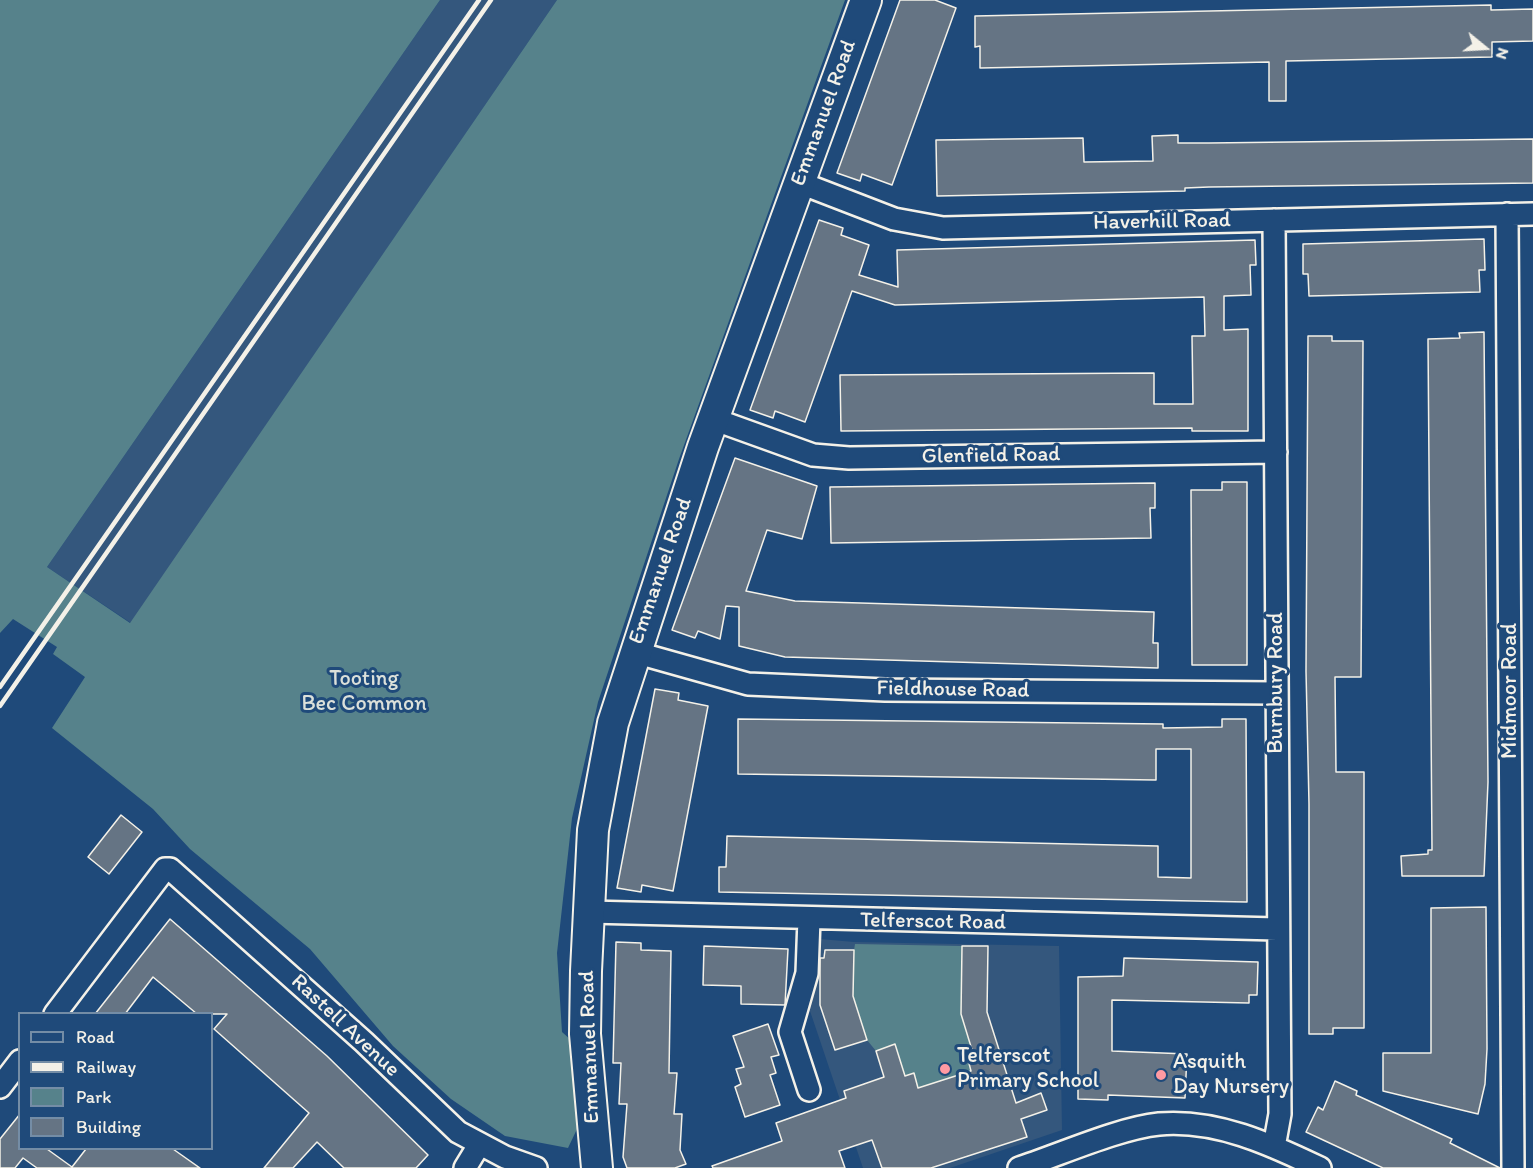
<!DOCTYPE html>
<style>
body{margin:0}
#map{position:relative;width:1533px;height:1168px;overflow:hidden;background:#1f4a7a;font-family:Itim,sans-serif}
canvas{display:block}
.legend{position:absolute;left:18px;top:1012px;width:195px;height:138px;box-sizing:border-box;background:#1f4a7a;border:2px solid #748da6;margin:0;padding:8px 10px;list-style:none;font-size:18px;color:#f4f1e8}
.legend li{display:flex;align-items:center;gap:12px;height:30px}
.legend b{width:30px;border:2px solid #748da6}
.north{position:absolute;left:1455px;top:18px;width:60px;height:60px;-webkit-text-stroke:4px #1f4a7a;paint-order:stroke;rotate:108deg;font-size:16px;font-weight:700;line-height:24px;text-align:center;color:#f4f1e8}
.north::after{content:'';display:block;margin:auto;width:21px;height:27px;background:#f4f1e8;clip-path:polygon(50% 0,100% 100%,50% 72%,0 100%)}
</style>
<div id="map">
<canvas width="1533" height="1168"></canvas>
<ul class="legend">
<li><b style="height:8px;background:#1f4a7a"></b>Road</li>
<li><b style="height:8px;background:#f4f1e8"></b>Railway</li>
<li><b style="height:16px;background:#56828b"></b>Park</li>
<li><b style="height:16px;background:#657484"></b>Building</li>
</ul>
<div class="north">N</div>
</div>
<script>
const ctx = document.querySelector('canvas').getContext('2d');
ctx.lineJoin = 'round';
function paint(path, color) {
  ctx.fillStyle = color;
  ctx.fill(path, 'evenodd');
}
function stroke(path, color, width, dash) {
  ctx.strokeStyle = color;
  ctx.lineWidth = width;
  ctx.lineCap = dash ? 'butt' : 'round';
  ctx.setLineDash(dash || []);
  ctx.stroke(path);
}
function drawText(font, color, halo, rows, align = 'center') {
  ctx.font = font + ' Itim,sans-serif';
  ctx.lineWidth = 6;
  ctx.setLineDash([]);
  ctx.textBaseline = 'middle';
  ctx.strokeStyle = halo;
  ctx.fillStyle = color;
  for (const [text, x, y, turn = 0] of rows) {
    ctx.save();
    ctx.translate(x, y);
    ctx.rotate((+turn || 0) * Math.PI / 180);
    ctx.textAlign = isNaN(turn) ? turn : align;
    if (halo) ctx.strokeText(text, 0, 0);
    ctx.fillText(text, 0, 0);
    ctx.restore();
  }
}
paint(new Path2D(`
 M 440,0 L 557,0 L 131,623 L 47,567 Z
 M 809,938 L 854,942 L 1059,946 L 1062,1130 L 950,1168 L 863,1168 L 809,1008 Z`), '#34577d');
paint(new Path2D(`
 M 0,0 L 440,0 L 47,567 L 130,623 L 557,0 L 845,0 L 679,459 L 598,702 L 572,818 L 557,953 L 562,1032 L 571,1040 L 577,1129 L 568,1148 L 505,1136 L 451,1099 L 393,1046 L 310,949 L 190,849 L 153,809 L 52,728 L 85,677 L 53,654 L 57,647 L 13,619 L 0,633 Z
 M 855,944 L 962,946 C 961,987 959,1010 972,1050 L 966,1052 L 971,1071 L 918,1088 L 914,1073 L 905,1076 L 895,1045 L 876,1051 L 867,1040 L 849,983 Z`), '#56828b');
const building = new Path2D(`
 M 900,0 L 935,0 L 956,8 L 892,185 L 862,174 L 860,181 L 837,173 Z
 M 1491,5 L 1491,10 L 1533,9 L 1533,41 L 1492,42 L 1492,57 L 1286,61 L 1286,101 L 1269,101 L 1269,62 L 980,68 L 980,46 L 975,47 L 975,16 Z
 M 1178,135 L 1178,143 L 1209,143 L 1533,139 L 1533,183 L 1209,187 L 1185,188 L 1185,191 L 937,196 L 936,140 L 1083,138 L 1084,162 L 1153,161 L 1152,136 Z
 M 819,220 L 843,228 L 841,235 L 869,245 L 859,275 L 898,287 L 897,250 L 1255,240 L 1256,265 L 1250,265 L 1251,295 L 1224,296 L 1224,330 L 1248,329 L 1248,431 L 1192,431 L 1192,428 L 841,431 L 840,375 L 1154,373 L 1154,404 L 1193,404 L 1192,336 L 1205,336 L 1204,297 L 895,305 L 852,291 L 805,422 L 775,411 L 773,418 L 750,410 Z
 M 1484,239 L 1485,270 L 1479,270 L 1480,292 L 1309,296 L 1308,274 L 1303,274 L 1303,244 Z
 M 1484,332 L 1488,782 L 1484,876 L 1402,876 L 1401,856 L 1428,854 L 1428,850 L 1432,850 L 1428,339 L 1460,338 L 1459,333 Z
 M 1308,336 L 1332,336 L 1332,341 L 1363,341 L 1361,677 L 1335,677 L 1336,772 L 1364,772 L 1364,1028 L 1333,1028 L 1333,1034 L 1309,1034 L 1309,804 L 1306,671 Z
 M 735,458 L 817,486 L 802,539 L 767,530 L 746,591 L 795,601 L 1154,612 L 1153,643 L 1158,643 L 1158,668 L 785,657 L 739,646 L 739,607 L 726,606 L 720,639 L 698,631 L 695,638 L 672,630 Z
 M 1222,482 L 1247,482 L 1247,665 L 1192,665 L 1191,490 L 1222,490 Z
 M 1155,483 L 1155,508 L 1150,508 L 1151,538 L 831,543 L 830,487 Z
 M 655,689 L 679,693 L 678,700 L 708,706 L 673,891 L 642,885 L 641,892 L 617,888 Z
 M 738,719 L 1163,724 L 1163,728 L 1222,727 L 1222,719 L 1246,719 L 1247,902 L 719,892 L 719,867 L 726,867 L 727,836 L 1158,846 L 1158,877 L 1191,878 L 1191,749 L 1156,749 L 1156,780 L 738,774 Z
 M 121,815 L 142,832 L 109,874 L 88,857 Z
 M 1486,907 L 1487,1049 L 1485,1084 L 1478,1114 L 1383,1091 L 1383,1053 L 1431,1053 L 1431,908 Z
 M 170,919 L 327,1056 L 428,1155 L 416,1168 L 344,1168 L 317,1142 L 293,1168 L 264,1168 L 309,1113 L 214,1029 L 227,1014 L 197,1014 L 153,977 L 125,1014 L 95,1014 Z
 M 616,942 L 641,943 L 641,950 L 671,951 L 669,1073 L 677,1073 L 674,1114 L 682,1114 L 680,1150 L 686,1164 L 675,1168 L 627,1168 L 623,1157 L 627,1104 L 619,1104 L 621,1063 L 613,1063 Z
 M 704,946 L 788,949 L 785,1005 L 741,1004 L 741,986 L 703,985 Z
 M 962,946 L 988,946 L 987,1012 L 1016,1103 L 1041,1093 L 1047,1110 L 1021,1119 L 1027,1137 L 931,1168 L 882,1168 L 872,1140 L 839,1151 L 845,1168 L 713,1168 L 712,1166 L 782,1141 L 776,1123 L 846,1098 L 844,1091 L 884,1077 L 876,1051 L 895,1044 L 905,1076 L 914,1073 L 918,1088 L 971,1071 L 966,1052 L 972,1050 L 961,1014 Z
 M 825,950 L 854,950 L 853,996 L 867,1040 L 835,1050 L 820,1005 L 820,958 L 824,958 Z
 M 1124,958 L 1258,962 L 1257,995 L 1249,995 L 1249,1003 L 1112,1000 L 1112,1051 L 1187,1054 L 1185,1098 L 1108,1095 L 1108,1100 L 1078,1099 L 1078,977 L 1123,976 Z
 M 768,1024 L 779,1055 L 771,1057 L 776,1073 L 770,1075 L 780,1105 L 745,1117 L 735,1087 L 741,1084 L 736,1069 L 744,1067 L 733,1036 Z
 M 1335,1081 L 1357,1091 L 1356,1095 L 1452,1139 L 1450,1143 L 1500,1168 L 1383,1168 L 1306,1132 L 1318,1107 L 1323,1110 Z
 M 20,1114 L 20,1149 L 47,1149 L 72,1167 L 86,1149 L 173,1149 L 200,1168 L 37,1168 L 23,1158 L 15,1168 L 0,1168 L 0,1139 Z`);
paint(building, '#657484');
stroke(building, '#f4f1e8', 1.5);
const street = new Path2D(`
 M 798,182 L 894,219 L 943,228 L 1533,214
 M 1507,214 L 1513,1168
 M 713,419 L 813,455 L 849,458 L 1276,452
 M 634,652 L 748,684 L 885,690 L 1276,693
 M 589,912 L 1277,929
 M 55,1014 L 165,869 L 170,869 L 364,1042 L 458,1132 L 505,1157 L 536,1168
 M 0,1087 L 20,1061
 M 809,1090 L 790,1032 L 807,973 L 809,919
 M 1274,1147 L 1280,1114 L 1274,220
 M 465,1168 L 479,1145
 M 1019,1168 C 1059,1155 1119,1128 1159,1124 C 1216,1119 1270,1144 1320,1168`);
const secondary = new Path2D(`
 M 597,1168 L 585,1034 L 586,971 L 593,830 L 613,723 L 703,447 L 866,0`);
stroke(street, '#f4f1e8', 26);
stroke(secondary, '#f4f1e8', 34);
stroke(street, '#1f4a7a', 21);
stroke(secondary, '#1f4a7a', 30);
stroke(new Path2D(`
 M 0,687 L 479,0
 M 0,706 L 491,0`), '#f4f1e8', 4.5);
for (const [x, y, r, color] of [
 [945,1069,6,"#ff9aa2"],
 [1161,1075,6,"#ff9aa2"]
]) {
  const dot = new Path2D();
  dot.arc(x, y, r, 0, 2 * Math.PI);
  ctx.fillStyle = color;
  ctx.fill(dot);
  stroke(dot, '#1f4a7a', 2);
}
drawText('22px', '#f4f1e8', '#1f4a7a', [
 ["Emmanuel Road",824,113,-70],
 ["Haverhill Road",1162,222,-1],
 ["Glenfield Road",991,456,-1],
 ["Emmanuel Road",661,571,-71],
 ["Burnbury Road",1276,683,-90],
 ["Fieldhouse Road",953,690,1],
 ["Midmoor Road",1510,691,-90],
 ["Telferscot Road",933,922,1],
 ["Rastell Avenue",345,1026,43],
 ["Emmanuel Road",590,1047,-92]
]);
drawText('22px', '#dce0da', '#1f4a7a', [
 ["Tooting",364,679],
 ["Bec Common",364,704]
]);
drawText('22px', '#f4f1e8', '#1f4a7a', [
 ["Telferscot",957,1056],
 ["Primary School",957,1081],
 ["Asquith",1173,1062],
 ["Day Nursery",1173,1087]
], 'left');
</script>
